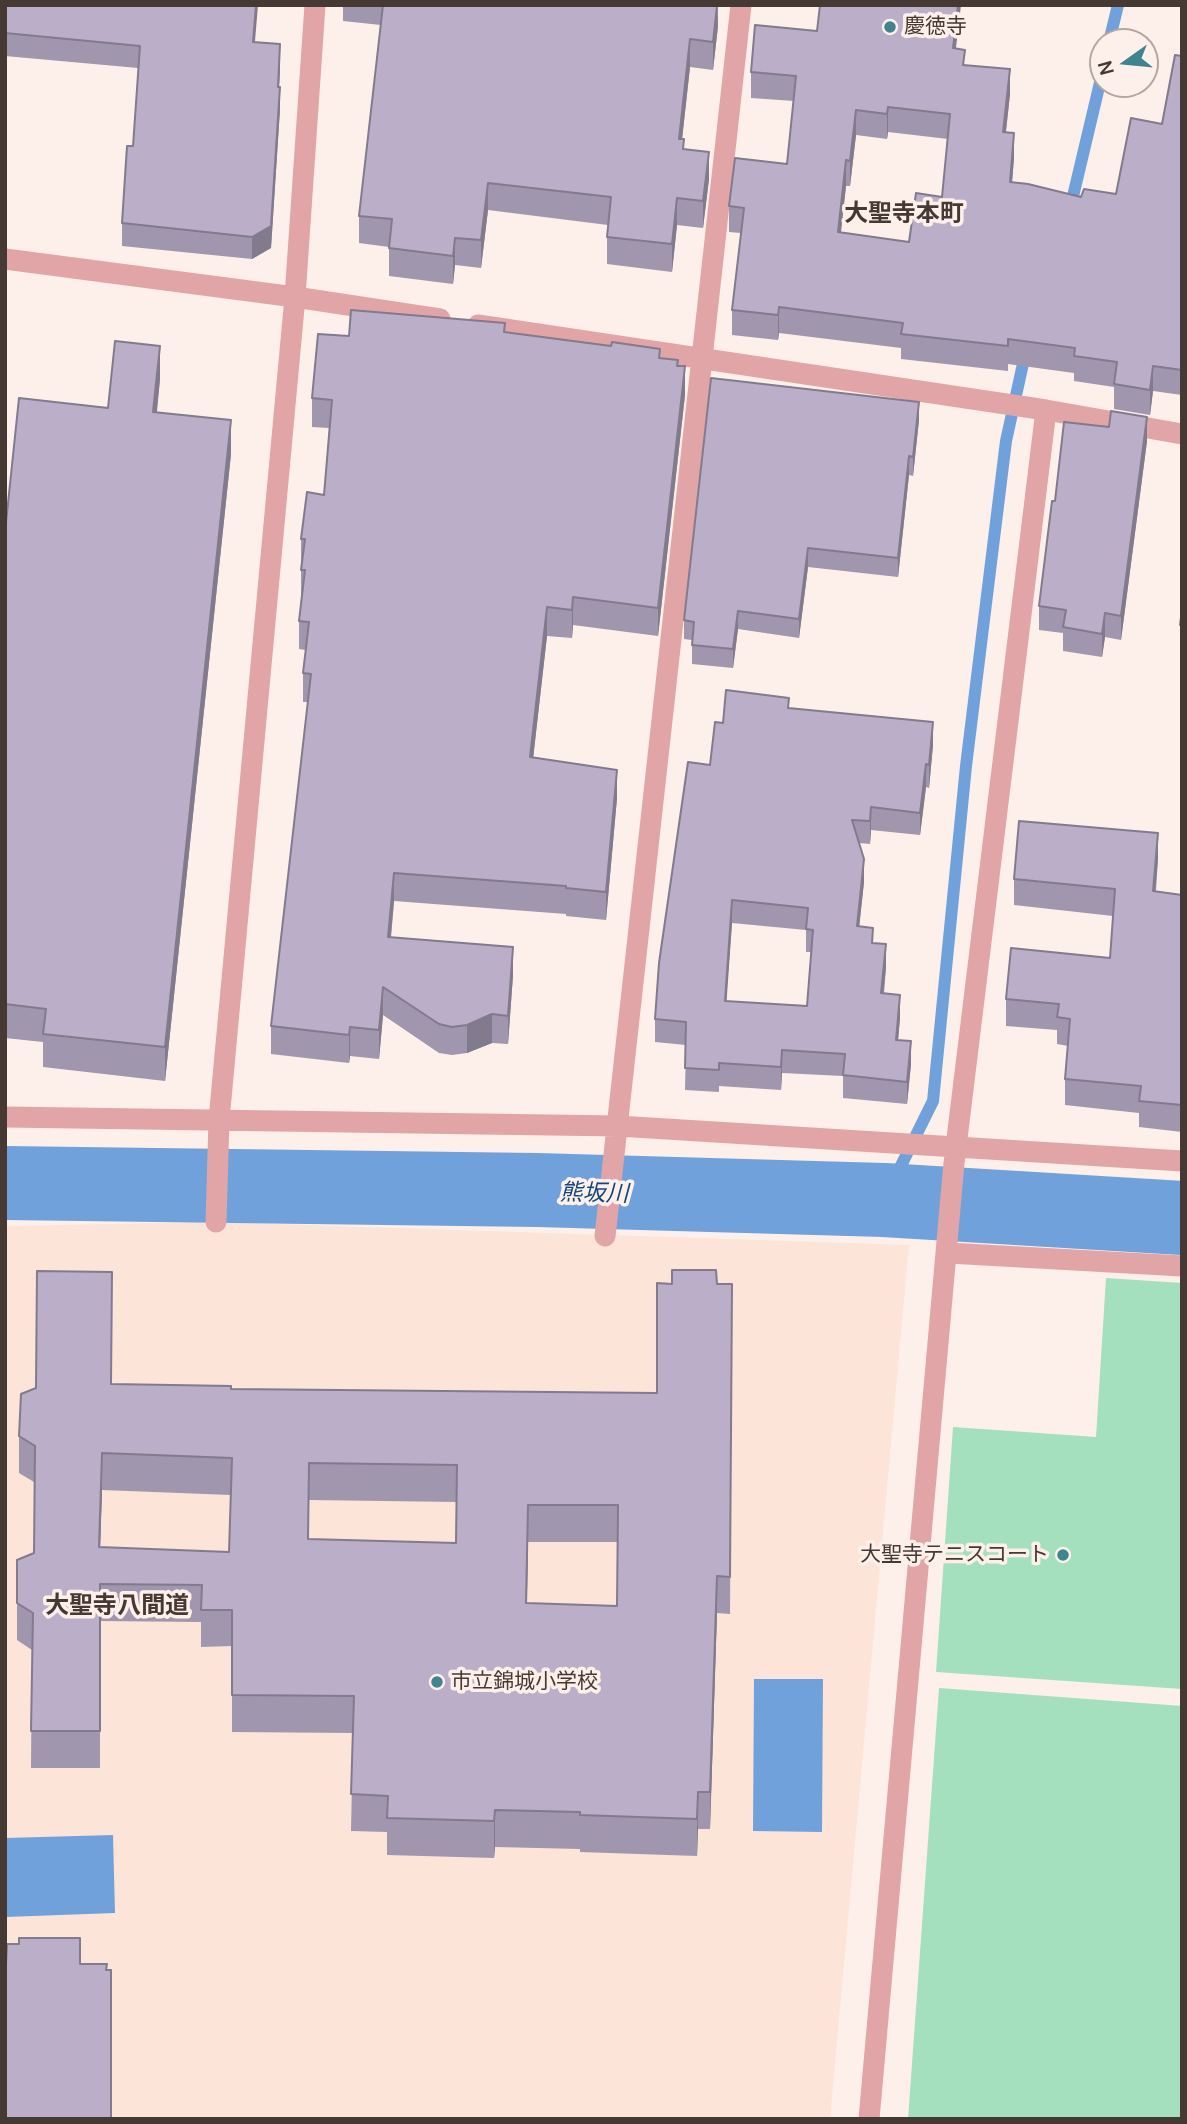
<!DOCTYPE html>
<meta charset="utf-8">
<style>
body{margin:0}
#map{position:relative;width:1187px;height:2124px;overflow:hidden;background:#fdf0ea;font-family:Manrope,sans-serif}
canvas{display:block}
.frame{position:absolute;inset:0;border:7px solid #463933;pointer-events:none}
.north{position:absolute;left:1089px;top:28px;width:70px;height:70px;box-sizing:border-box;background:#fdf0ea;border:2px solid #b4a7a1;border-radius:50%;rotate:255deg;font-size:19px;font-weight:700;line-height:28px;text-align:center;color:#463933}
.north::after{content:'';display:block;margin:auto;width:24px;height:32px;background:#3f8590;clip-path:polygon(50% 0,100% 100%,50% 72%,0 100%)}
</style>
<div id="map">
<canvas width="1187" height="2124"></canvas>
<div class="frame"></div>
<div class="north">N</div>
</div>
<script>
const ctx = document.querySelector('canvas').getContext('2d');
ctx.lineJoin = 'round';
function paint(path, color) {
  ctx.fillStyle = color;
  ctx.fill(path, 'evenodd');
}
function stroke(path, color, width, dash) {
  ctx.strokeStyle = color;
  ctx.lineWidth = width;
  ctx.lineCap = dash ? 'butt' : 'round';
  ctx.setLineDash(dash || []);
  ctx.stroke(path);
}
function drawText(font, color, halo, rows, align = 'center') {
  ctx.font = font + ' Manrope,"Noto Sans JP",sans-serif';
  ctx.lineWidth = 7;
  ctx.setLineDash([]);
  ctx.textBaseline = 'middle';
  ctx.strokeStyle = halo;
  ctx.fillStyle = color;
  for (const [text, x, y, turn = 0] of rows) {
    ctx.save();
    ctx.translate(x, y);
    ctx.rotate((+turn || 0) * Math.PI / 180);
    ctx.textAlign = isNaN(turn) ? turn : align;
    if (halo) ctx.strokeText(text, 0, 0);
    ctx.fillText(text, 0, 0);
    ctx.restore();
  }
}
paint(new Path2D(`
 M 216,1222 L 909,1245 L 830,2119 L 5,2119 L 5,1226 Z`), '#fce4d9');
paint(new Path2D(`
 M 1106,1278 L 1182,1283 L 1182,1689 L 936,1672 L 953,1427 L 1096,1437 Z
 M 939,1688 L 1182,1706 L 1182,2119 L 908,2119 Z`), '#a4e0be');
paint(new Path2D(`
 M 754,1679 L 823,1679 L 822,1832 L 753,1831 Z
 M 113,1835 L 115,1913 L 5,1917 L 5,1838 Z`), '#71a1da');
stroke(new Path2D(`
 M 1109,42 L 1118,5
 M 1070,209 L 1103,70
 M 884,1200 L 933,1101 L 966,766 L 1006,441 L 1026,350`), '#71a1da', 12);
stroke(new Path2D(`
 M 5,1183 L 537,1190 L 884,1200 L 1182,1218`), '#71a1da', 74);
stroke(new Path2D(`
 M 5,259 L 295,297 L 440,319
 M 478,325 L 1046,410 L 1182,434
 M 5,1117 L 618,1126 L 1182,1161
 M 216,1222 L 219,1120 L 295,297 L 315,5
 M 605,1236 L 741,5
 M 948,1253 L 1182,1266
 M 869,2119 L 954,1163 L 1046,410`), '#e1a5a7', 21);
paint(new Path2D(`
 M 5,5 L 255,42 L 280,67 L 279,87 L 280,109 L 271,248 L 252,259 L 122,246 L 122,223 L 133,146 L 138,68 L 5,56 Z
 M 343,5 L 718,5 L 718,26 L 713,70 L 690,67 L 682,139 L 684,149 L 709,179 L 703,228 L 677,225 L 672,272 L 607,264 L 607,237 L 608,225 L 488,210 L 481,268 L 455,265 L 453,284 L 389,276 L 389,247 L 359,243 L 359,216 L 381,25 L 343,21 Z
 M 817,31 L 956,49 L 965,65 L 1010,94 L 1006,132 L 1014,158 L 1012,182 L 1081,197 L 1116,194 L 1162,124 L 1182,56 L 1182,395 L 1153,391 L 1150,415 L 1114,409 L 1114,387 L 1074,381 L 1074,373 L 1008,364 L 1008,371 L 901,359 L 901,348 L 779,333 L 778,340 L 732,335 L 732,310 L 741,233 L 729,232 L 729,206 L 787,164 L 794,101 L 751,98 L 751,72 ZM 888,132 L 948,139 L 942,197 L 909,242 L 841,232 L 846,186 L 850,186 L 856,135 L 887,139 Z
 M 505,332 L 660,358 L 678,366 L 685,395 L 658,636 L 573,625 L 572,638 L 547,636 L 533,758 L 617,798 L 606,920 L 566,916 L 566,914 L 394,901 L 391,938 L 513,975 L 508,1044 L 492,1043 L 467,1053 L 452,1055 L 439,1053 L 383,1015 L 379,1059 L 350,1056 L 349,1063 L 271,1054 L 271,1026 L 308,702 L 303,702 L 303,673 L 306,650 L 299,649 L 299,621 L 301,598 L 301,539 L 324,495 L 329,428 L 312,427 L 312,398 L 349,336 Z
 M 160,379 L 157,412 L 231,454 L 165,1081 L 43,1067 L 43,1042 L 5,1038 L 5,532 L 108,408 Z
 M 919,420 L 913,476 L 909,475 L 898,577 L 808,567 L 799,638 L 738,629 L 733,668 L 692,664 L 692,640 L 684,639 L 684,620 Z
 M 1147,441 L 1121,640 L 1105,637 L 1102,657 L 1063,651 L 1063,633 L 1039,630 L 1039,606 L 1055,501 Z
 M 1182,610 L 1182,650 L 1180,650 L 1180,625 Z
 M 789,708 L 933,745 L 929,788 L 926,787 L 920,835 L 871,830 L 870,844 L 859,843 L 864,882 L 859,926 L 873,943 L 886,967 L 884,994 L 900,1018 L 898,1040 L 911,1064 L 907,1104 L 843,1098 L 843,1076 L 782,1073 L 781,1090 L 719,1086 L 719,1092 L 685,1090 L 686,1045 L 655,1042 L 655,1019 L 710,765 L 723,723 ZM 732,923 L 806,930 L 806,952 L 811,952 L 807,1006 L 726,1001 Z
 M 1158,859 L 1156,891 L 1182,895 L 1182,1132 L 1139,1127 L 1139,1113 L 1065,1105 L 1065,1079 L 1068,1046 L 1057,1044 L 1057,1030 L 1006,1026 L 1006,999 L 1110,958 L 1113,916 L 1014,905 L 1014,879 Z
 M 717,1284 L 732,1284 L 730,1614 L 717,1613 L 710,1829 L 698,1829 L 697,1856 L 580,1852 L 580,1849 L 495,1847 L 494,1858 L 387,1855 L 387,1832 L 351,1831 L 353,1733 L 232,1732 L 232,1646 L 201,1647 L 201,1622 L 100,1621 L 100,1768 L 31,1768 L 32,1650 L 17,1640 L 17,1560 L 34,1553 L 34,1482 L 19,1473 L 19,1436 L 111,1384 L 231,1389 L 657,1393 ZM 102,1490 L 231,1495 L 229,1552 L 100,1548 ZM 309,1500 L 457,1502 L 456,1543 L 308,1539 ZM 528,1542 L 617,1542 L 617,1606 L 527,1603 Z`), '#a096ad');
paint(new Path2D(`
 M 256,5 L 258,5 L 253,65 L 253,42 Z
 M 717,5 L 718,26 L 713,70 L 713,42 Z
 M 958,5 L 961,5 L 953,73 L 953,48 Z
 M 690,39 L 690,67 L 679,167 L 679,139 Z
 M 280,44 L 280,67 L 278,109 L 278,87 Z
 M 1010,69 L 1010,94 L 1003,157 L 1003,132 Z
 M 280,87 L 280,109 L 271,248 L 252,259 L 252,237 Z
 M 888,107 L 888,132 L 887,139 L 887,114 Z
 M 856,110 L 856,135 L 850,186 L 850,161 Z
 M 1014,133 L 1014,158 L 1010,207 L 1010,182 Z
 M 709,152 L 709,179 L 703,228 L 703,201 Z
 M 846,160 L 846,186 L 838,257 L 838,232 Z
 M 488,183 L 488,210 L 481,268 L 481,240 Z
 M 677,198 L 677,225 L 672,272 L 672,244 Z
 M 455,238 L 455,265 L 453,284 L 453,256 Z
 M 779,307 L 779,333 L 778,340 L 778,315 Z
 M 160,346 L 160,379 L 153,446 L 153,412 Z
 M 685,366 L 685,395 L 658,636 L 658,608 Z
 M 1153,366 L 1153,391 L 1150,415 L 1150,390 Z
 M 919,402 L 919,420 L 913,476 L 913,457 Z
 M 1147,417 L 1147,441 L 1121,640 L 1121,616 Z
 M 231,420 L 231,454 L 165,1081 L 165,1047 Z
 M 909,456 L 909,475 L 898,577 L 898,558 Z
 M 808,548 L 808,567 L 799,638 L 799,619 Z
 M 573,597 L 573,625 L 572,638 L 572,610 Z
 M 547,607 L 547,636 L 530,786 L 530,757 Z
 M 738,611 L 738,629 L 733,668 L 733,649 Z
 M 1105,613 L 1105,637 L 1102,657 L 1102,634 Z
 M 933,722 L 933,745 L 929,788 L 929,765 Z
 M 926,764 L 926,787 L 920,835 L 920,813 Z
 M 617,770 L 617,798 L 606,920 L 606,892 Z
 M 871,807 L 871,830 L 870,844 L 870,821 Z
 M 1158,833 L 1158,859 L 1153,917 L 1153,891 Z
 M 864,859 L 864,882 L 857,948 L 857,926 Z
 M 394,873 L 394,901 L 388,966 L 388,937 Z
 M 732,900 L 732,923 L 725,1024 L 725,1001 Z
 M 886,944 L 886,967 L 881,1016 L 881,993 Z
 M 513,947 L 513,975 L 508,1044 L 508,1016 Z
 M 383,987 L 383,1015 L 379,1059 L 379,1030 Z
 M 900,995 L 900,1018 L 896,1063 L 896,1040 Z
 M 492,1014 L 492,1043 L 467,1053 L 467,1025 Z
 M 350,1027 L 350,1056 L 349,1063 L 349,1035 Z
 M 911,1041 L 911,1064 L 907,1104 L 907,1082 Z
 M 782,1050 L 782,1073 L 781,1090 L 781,1067 Z
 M 102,1453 L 102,1490 L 99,1584 L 99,1547 Z
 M 528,1505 L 528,1542 L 526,1640 L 526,1603 Z
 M 717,1576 L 717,1613 L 710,1829 L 710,1792 Z
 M 698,1792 L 698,1829 L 697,1856 L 697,1819 Z
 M 495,1810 L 495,1847 L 494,1858 L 494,1821 Z`), '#827a8d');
const building = new Path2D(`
 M 5,5 L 256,5 L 253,42 L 280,44 L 278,87 L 280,87 L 271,226 L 252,237 L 122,223 L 127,146 L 133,146 L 140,46 L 5,33 Z
 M 383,5 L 717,5 L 713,42 L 690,39 L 679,139 L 684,139 L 683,149 L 709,152 L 703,201 L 677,198 L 672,244 L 607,237 L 611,197 L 488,183 L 481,240 L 455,238 L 453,256 L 389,248 L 392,219 L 359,216 Z
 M 820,5 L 958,5 L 953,48 L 965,50 L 963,65 L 1010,69 L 1003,132 L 1014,133 L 1010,182 L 1028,184 L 1081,197 L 1084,189 L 1116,194 L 1131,118 L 1162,124 L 1175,55 L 1182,56 L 1182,370 L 1153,366 L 1150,390 L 1114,384 L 1117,362 L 1074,356 L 1075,348 L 1008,339 L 1008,346 L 901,334 L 903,323 L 779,307 L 778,315 L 732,310 L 744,208 L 729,206 L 735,158 L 787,164 L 796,76 L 751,72 L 755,25 L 817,31 ZM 888,107 L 950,114 L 942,197 L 916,193 L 909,242 L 838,232 L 846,160 L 850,161 L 856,110 L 887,114 Z
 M 351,310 L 505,323 L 504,332 L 611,346 L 612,342 L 660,349 L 659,358 L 678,360 L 677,366 L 685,366 L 658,608 L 573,597 L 572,610 L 547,607 L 530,757 L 617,770 L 606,892 L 566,888 L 566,886 L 394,873 L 388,937 L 513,947 L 508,1016 L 492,1014 L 467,1025 L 452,1027 L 439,1024 L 383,987 L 379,1030 L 350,1027 L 349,1035 L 271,1026 L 311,674 L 303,673 L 309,622 L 299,621 L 305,570 L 301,570 L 305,539 L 301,539 L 307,492 L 324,495 L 332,400 L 312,398 L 318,334 L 349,336 Z
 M 115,341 L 160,346 L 153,412 L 231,420 L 165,1047 L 43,1034 L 46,1009 L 5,1004 L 5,532 L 19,398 L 108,408 Z
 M 711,378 L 919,402 L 913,457 L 909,456 L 898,558 L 808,548 L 799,619 L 738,611 L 733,649 L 692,645 L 694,622 L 684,620 Z
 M 1111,411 L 1147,417 L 1121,616 L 1105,613 L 1102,634 L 1063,627 L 1066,610 L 1039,606 L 1052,501 L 1055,501 L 1064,422 L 1109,427 Z
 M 1182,610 L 1182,625 L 1180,625 Z
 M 726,690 L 789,698 L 788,708 L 933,722 L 929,765 L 926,764 L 920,813 L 871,807 L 870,821 L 852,820 L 864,859 L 857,926 L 873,928 L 872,943 L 886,944 L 881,993 L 900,995 L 896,1040 L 911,1041 L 907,1082 L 843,1075 L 845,1054 L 782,1050 L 781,1067 L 719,1063 L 719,1070 L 685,1068 L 686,1022 L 655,1019 L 659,963 L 688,762 L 710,765 L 715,722 L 723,723 ZM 732,900 L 808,908 L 806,929 L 813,930 L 807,1006 L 725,1001 Z
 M 1019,821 L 1158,833 L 1153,891 L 1182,895 L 1182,1105 L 1139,1101 L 1141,1086 L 1065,1079 L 1070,1019 L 1057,1017 L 1059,1004 L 1006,999 L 1011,948 L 1110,958 L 1115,889 L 1014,879 Z
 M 672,1270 L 716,1270 L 717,1284 L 732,1284 L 730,1577 L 717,1576 L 710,1792 L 698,1792 L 697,1819 L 580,1815 L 580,1812 L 495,1810 L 494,1821 L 387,1818 L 388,1796 L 351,1794 L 354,1696 L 232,1695 L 232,1610 L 201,1610 L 202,1585 L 100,1584 L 100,1731 L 31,1731 L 33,1613 L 17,1603 L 17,1560 L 34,1553 L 35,1446 L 19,1436 L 21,1394 L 36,1388 L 37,1271 L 112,1272 L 111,1384 L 231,1386 L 231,1389 L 657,1393 L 657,1283 L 672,1284 ZM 102,1453 L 232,1458 L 229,1552 L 99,1547 ZM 309,1463 L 457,1465 L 456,1543 L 308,1539 ZM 528,1505 L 618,1505 L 617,1606 L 526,1603 Z
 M 19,1938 L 80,1938 L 80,1964 L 107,1964 L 106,1970 L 111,1970 L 111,2119 L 5,2119 L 5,1964 L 6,1964 L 7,1944 L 19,1944 Z`);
paint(building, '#baaec9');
stroke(building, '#827a8d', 2);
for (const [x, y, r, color] of [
 [890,27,7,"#3f8590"],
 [1063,1555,7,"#3f8590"],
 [437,1682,7,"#3f8590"]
]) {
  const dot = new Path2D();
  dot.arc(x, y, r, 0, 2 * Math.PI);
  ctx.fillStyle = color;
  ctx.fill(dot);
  stroke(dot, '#fdf0ea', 2.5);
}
drawText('21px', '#463933', '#fdf0ea', [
 ["慶徳寺",904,27],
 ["大聖寺テニスコート",1049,1555,"right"],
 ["市立錦城小学校",451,1682]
], 'left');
drawText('italic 23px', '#16477c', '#fdf0ea', [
 ["熊坂川",594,1194,1]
]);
drawText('bold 24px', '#463933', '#fdf0ea', [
 ["大聖寺本町",904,214],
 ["大聖寺八間道",117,1606]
]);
</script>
